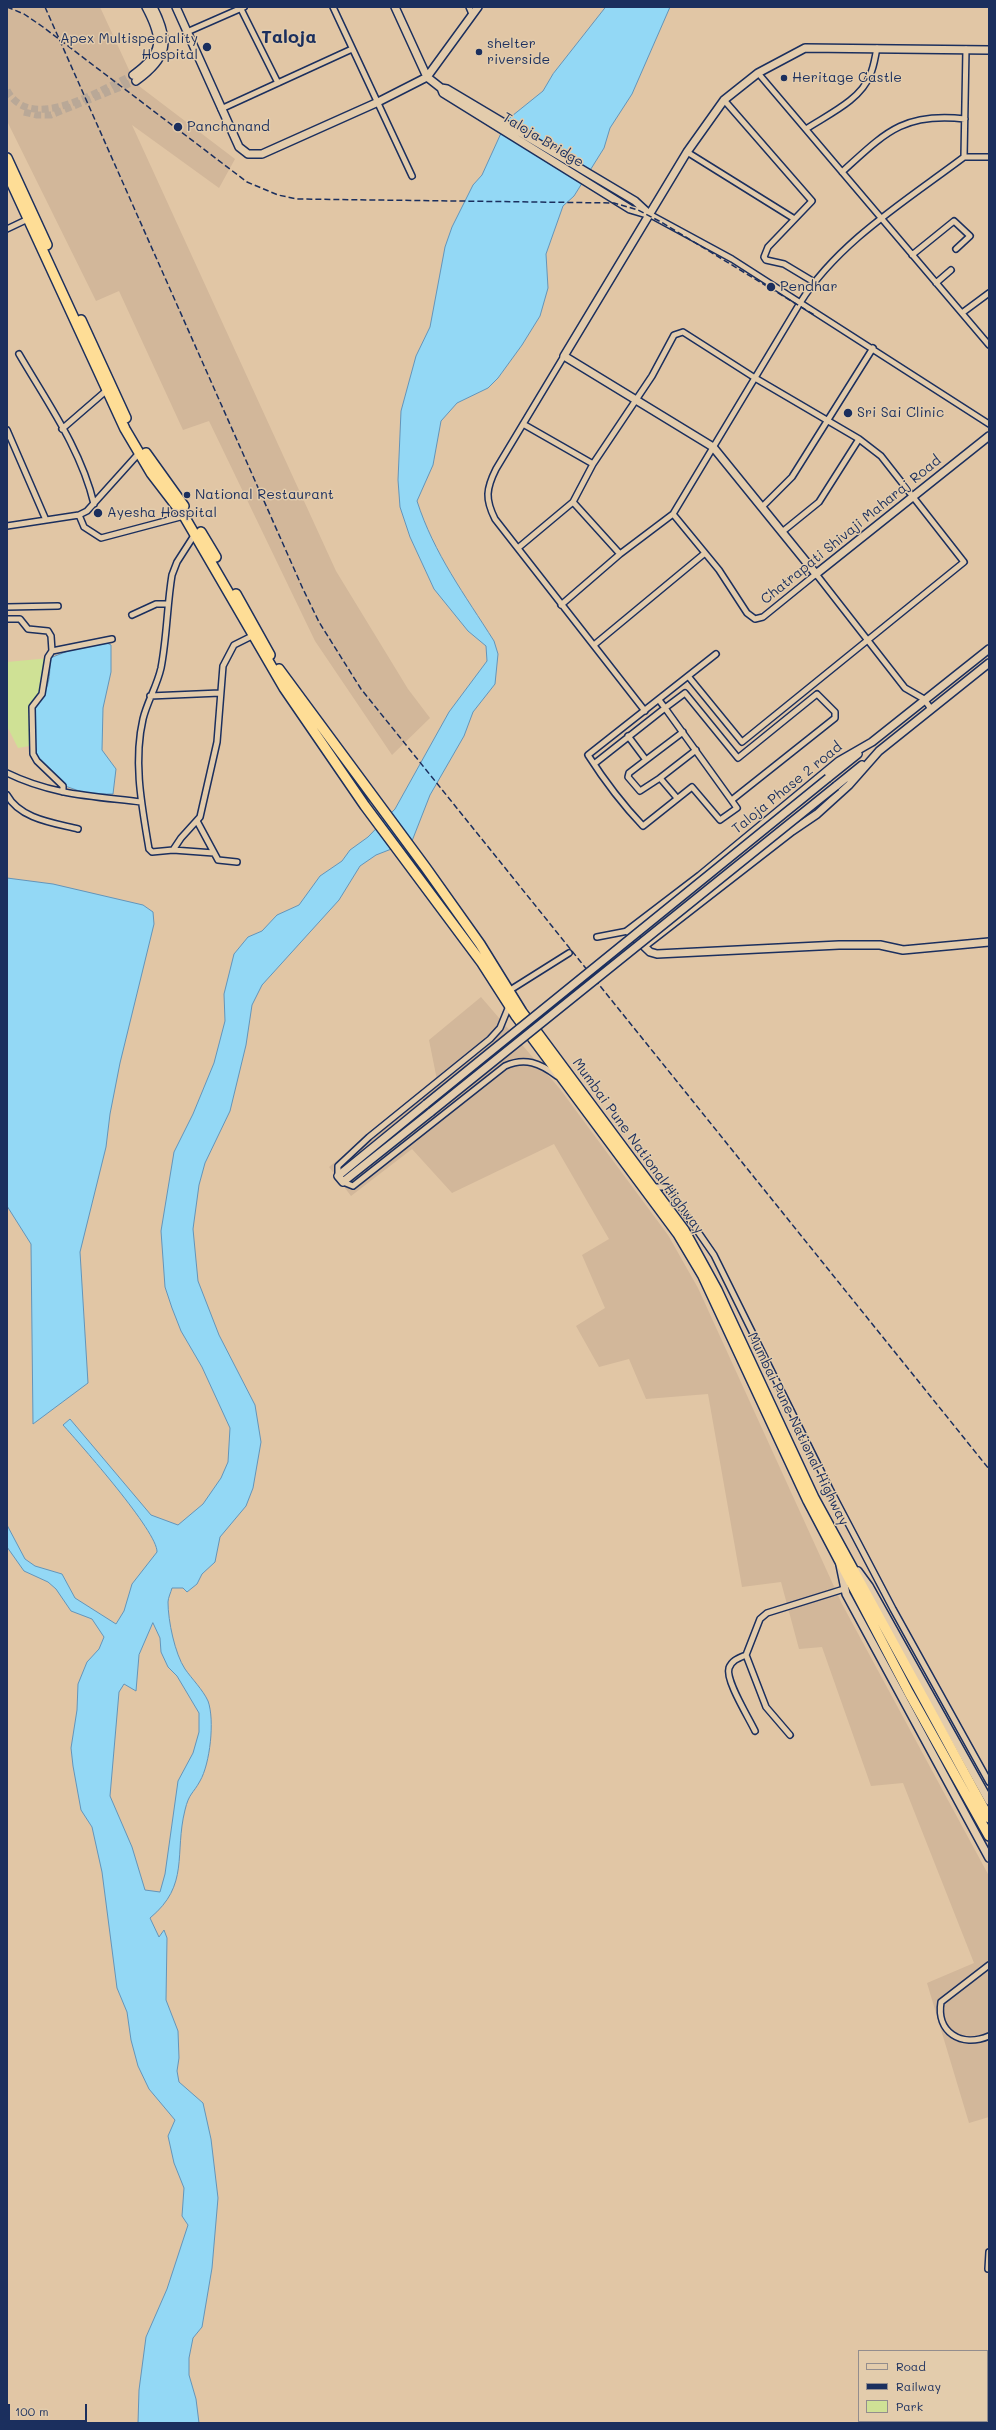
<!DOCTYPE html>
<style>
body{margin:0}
#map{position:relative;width:996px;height:2430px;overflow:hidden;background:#e1c6a5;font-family:Mali,sans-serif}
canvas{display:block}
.frame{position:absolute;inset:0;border:8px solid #1b2f5e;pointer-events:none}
.legend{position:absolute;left:858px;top:2350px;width:130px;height:72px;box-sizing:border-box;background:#e3ccac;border:1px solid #938d8d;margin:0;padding:5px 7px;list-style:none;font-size:12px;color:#1b2f5e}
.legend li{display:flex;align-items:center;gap:8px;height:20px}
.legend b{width:20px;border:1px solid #938d8d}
.scale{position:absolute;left:8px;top:2404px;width:79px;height:18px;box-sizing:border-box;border:2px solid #1b2f5e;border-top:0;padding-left:5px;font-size:12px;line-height:14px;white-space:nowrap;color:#1b2f5e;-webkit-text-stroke:3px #e3ccac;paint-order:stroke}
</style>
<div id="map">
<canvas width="996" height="2430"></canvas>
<div class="frame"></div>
<ul class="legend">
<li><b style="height:5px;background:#e3ccac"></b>Road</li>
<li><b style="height:5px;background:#1b2f5e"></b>Railway</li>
<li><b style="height:11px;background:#cfe195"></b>Park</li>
</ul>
<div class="scale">100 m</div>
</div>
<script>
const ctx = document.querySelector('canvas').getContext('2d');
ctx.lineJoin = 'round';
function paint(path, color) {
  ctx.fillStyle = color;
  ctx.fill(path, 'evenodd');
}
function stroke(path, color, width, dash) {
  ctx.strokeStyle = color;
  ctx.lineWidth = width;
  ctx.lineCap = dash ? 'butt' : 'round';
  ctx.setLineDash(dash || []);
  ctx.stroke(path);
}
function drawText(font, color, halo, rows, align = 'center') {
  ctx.font = font + ' Mali,sans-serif';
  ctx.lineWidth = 3;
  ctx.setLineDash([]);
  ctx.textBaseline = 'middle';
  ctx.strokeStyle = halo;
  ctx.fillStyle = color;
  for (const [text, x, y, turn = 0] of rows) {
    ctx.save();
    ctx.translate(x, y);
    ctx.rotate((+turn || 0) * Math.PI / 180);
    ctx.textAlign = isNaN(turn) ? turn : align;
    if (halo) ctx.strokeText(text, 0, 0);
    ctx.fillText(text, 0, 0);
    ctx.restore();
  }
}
paint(new Path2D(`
 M 7,7 L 100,7 L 135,83 L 235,159 L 219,188 L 132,125 L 336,571 L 408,689 L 430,718 L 392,755 L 315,641 L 209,421 L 183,430 L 119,291 L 96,301 L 7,121 Z
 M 481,997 L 560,1089 L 668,1235 L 698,1288 L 842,1604 L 989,1876 L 989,2117 L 969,2123 L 927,1983 L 974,1963 L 903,1783 L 871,1786 L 822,1647 L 799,1649 L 781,1582 L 742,1587 L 708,1394 L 646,1399 L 629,1359 L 599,1367 L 576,1326 L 605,1308 L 582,1255 L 609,1239 L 554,1144 L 452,1193 L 412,1149 L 351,1196 L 329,1167 L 437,1080 L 429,1040 Z`), '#d2b79a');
paint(new Path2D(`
 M 50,658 C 50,682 49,689 33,708 L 35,745 L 18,748 L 7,726 L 7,662 Z`), '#cfe195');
const water = new Path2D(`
 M 606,7 L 670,7 L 632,94 L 610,128 L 604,148 L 574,196 L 563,206 L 546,254 L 548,288 L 540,316 L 522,345 L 498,378 L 488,388 L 457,403 L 441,421 L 433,465 L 417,501 C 434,554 465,595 494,641 L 498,654 L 495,684 L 473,712 L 464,736 L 430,795 L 412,841 L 376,855 L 360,866 L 339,900 L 262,985 L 252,1005 L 246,1045 L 230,1111 L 205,1163 L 199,1185 L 193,1229 L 198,1281 L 219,1335 L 255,1405 L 261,1442 L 253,1488 L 246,1506 L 220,1537 L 215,1562 L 202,1574 L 197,1584 L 187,1592 L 183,1588 L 172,1588 C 171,1592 168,1598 168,1602 C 168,1621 175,1654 185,1669 C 192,1679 203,1690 208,1701 C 215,1720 210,1764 200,1781 C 193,1794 189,1793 185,1810 C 174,1854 190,1885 150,1918 L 159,1937 L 164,1930 L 167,1938 L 166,2000 L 178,2031 L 179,2058 L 177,2071 L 179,2082 L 203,2103 L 211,2139 L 218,2198 L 212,2268 L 202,2327 L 193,2338 L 189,2358 L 189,2375 L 196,2399 L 199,2423 L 138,2423 L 139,2390 L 146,2337 L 167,2289 L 188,2225 L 182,2216 L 184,2188 L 174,2163 L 168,2136 L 175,2120 L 149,2089 L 138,2066 L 131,2040 L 127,2012 L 117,1988 L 102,1872 L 92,1827 L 81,1810 L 73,1766 L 71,1748 L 77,1710 L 78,1684 L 87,1662 L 99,1649 L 104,1637 L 92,1619 L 71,1611 L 56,1589 L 48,1582 L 24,1571 L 7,1547 L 7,1525 L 25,1559 L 35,1566 L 62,1574 L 75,1598 L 116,1624 L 124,1611 L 132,1584 L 157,1552 C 158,1532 80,1444 63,1425 L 70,1419 L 151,1515 L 178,1525 L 203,1504 L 221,1478 L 228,1462 L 230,1428 L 202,1367 L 181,1331 L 172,1308 L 165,1287 L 161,1231 L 174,1152 L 193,1114 L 214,1063 L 225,1021 L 224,994 L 234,954 L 248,937 L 262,931 L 277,915 L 299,905 L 320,876 L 342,861 L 350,850 L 368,837 L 395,809 L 449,712 L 487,661 L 486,646 L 468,631 L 434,589 L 410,537 L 400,507 L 398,480 L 401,411 L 416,356 L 430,327 L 445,247 L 452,227 L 473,185 L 482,175 L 507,120 L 543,91 L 553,74 ZM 153,1623 L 160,1638 L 161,1652 L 168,1667 L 177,1676 L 199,1713 L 199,1732 L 193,1753 L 178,1781 L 165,1874 L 160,1892 L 145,1890 L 132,1847 L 110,1796 L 119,1692 L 124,1684 L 136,1691 L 139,1655 Z
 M 105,642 L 111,645 L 111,672 L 103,708 L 102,750 L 116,769 L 113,794 L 88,794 L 65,786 L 38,760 L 35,745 L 33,708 C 49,689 50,682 50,658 L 68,651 Z
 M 7,878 L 53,884 L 143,905 L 153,912 L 154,924 L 120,1063 L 110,1114 L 106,1147 L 80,1252 L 88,1383 L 33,1424 L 31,1244 L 7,1206 Z`);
paint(water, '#93d8f5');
stroke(water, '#6394b9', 1);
stroke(new Path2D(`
 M 7,90 C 30,135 101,89 133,75
 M 24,112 L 37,115 L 51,115 L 136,81`), '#b9a897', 7, [7, 3.5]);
const minor = new Path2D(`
 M 240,7 L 278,83
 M 333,7 L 412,176
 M 469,7 L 472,14
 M 187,32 L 244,7
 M 758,73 L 989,345
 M 724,100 L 812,201 L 768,247 L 764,257 L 766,260 L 784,264 L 814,282
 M 221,109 L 352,49
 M 806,129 C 827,115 861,100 870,75 C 874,67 875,57 877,48
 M 687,152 L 793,218
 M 964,157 L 966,49
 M 842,172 C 885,133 903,112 965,119
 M 649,214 L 732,259 L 989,424
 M 7,229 L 28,219
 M 912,255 L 954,221 L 970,236 L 956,249
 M 936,283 L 951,270
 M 962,313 L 989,293
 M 19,354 C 47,402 81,449 94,504
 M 564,356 L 496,469 C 486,489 485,499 495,519 L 645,711
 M 523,424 L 593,464
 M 62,429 L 107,390
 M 7,430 L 46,520
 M 573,502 L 620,554
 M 762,507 L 792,477 L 873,348
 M 673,514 L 719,570 L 747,613 L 755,619 L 763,617 L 816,574 L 905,688 L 924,699 L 931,709
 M 79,515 L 84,527 L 101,538 L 184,516
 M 7,526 L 79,515 L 87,511 L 140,452
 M 782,532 L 819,502 L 859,439
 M 195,534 L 177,562 L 172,575 C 167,605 167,637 161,668 C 157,686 147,702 143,719 C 133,762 142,807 149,849 L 152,852 L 173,850 L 181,838 L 200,817 L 217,742 L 223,666 L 234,645 L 254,635
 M 518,548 L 573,502 L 593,464 L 652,376 L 674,335 L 683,332 L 755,378 L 859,439 L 881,456 L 964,562 L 742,742 L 688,676
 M 561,605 L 620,554 L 673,514 L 800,303 C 838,242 907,200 964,157 L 989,157
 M 7,607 L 58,606
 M 132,615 L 156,604 L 167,604
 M 7,619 L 20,619 L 28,629 L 48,631 L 51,636 L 52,651
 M 594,645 L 705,553
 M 150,696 L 220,693
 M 659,700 L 665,708 L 685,693 L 738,758 L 817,694 L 835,712 L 835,718 L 733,799
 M 628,736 L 646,760 L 683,732
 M 646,760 L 629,773 L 628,777 L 640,791 L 660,778 L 677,798
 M 594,764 L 665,708 L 737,808 L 720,820 L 692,787 L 643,826 C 623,805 604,780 588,755 L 716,654
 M 7,773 C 52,795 92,796 141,802
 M 660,778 L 696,750
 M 63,792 L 63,786 L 37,761 L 33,754 L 32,707 L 42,694 L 48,657 L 52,651 L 112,639
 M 7,795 C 20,819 54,823 78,829
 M 197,821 L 218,860 L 237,862
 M 173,850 L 214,853
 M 597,937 L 628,931
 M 507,992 L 569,953
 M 338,1176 L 338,1166 L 369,1137 L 490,1039 L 500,1028 L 509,1006
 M 343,1182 L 353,1186 L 505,1066 C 525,1057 540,1063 557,1076
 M 653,1187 L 667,1187 L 714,1255 L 830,1489 L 893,1609 L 989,1782
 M 746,1655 L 766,1707 L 790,1735
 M 755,1731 C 749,1718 725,1680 729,1668 C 732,1660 739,1658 746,1655 L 760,1619 L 767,1613 L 844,1589
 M 989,1965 L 941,2002 C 936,2032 961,2048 989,2036
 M 988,2269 L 989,2252`);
const tertiary = new Path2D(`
 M 176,7 L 239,147 L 248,154 L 262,154 L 376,103 L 427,77 L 478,7
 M 395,7 L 427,77 L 441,88 L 447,89 L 635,201 L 649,214
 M 989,50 L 805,48 L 758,73 L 724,100 L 687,152 L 564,356 L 713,447 L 816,574 L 989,436
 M 133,75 C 164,53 163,39 146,7
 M 136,81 C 168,58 171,42 153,7
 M 441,88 L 443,93 L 630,209 L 647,214
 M 989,649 L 872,742 L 839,761 L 700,876 L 628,931 L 650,952 L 657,954 L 839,945 L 880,945 L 903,950 L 989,942
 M 828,778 L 858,754
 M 836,786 L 862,765
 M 644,946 L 792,831 L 817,814 L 849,785 L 879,751 L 989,663
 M 426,1104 L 338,1176 L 343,1182 L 431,1112`);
const secondary = new Path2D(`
 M 840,1565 L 846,1594 L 989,1858
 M 858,1571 L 869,1586 L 989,1801`);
const trunk = new Path2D(`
 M 7,158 L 47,245
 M 7,173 L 125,429 L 151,473 L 184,516 L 284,688 L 365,806 L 482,963 L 516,1016 L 678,1234 L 703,1276 L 808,1501 L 909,1693 L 989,1836
 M 81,320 L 126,418
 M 146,453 L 184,506
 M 201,532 L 216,557
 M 236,594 L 270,655
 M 279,669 L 426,868 L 480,944 L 522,1012 L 684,1230 L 717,1290 L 814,1498 L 989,1818`);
stroke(minor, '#1b2f5e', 8);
stroke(tertiary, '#1b2f5e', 10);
stroke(secondary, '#1b2f5e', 10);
stroke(trunk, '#1b2f5e', 12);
stroke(minor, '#e3ccac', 5);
stroke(tertiary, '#e3ccac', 7);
stroke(secondary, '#e3ccac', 7);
stroke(trunk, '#fedd96', 9);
stroke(new Path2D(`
 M 7,7 L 24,14 L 43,27 L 247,182 L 278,195 L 297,199 L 614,203 L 638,210 L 661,222 L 816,316
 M 45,7 L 303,589 L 319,622 L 361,689 L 989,1469`), '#1b2f5e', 1.5, [6, 3]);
const tertiaryBridge = new Path2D(`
 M 426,1104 L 828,778
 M 431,1112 L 836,786`);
stroke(tertiaryBridge, '#1b2f5e', 10, []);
stroke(tertiaryBridge, '#e3ccac', 7);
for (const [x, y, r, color] of [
 [207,47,5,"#1b2f5e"],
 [479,52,4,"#1b2f5e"],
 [784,78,4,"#1b2f5e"],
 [178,127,5,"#1b2f5e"],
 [771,287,5,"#1b2f5e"],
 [848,413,5,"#1b2f5e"],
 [187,495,4,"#1b2f5e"],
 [98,513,5,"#1b2f5e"]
]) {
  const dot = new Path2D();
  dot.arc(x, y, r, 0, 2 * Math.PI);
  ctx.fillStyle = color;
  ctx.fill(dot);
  stroke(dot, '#e3ccac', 1.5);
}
drawText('14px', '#1b2f5e', '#e3ccac', [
 ["Apex Multispeciality",198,39,"right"],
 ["Hospital",198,55,"right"],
 ["shelter",487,44],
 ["riverside",487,60],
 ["Heritage Castle",792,78],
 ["Panchanand",187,127],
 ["Pendhar",780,287],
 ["Sri Sai Clinic",857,413],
 ["National Restaurant",195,495],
 ["Ayesha Hospital",107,513]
], 'left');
drawText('14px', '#1b2f5e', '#e3ccac', [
 ["Taloja Bridge",543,140,31],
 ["Chatrapati Shivaji Maharaj Road",851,530,-39],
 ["Taloja Phase 2 road",787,788,-39],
 ["Mumbai Pune National Highway",638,1146,54],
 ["Mumbai Pune National Highway",798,1429,64]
]);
drawText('bold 18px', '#1b2f5e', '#e3ccac', [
 ["Taloja",289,37]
]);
</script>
